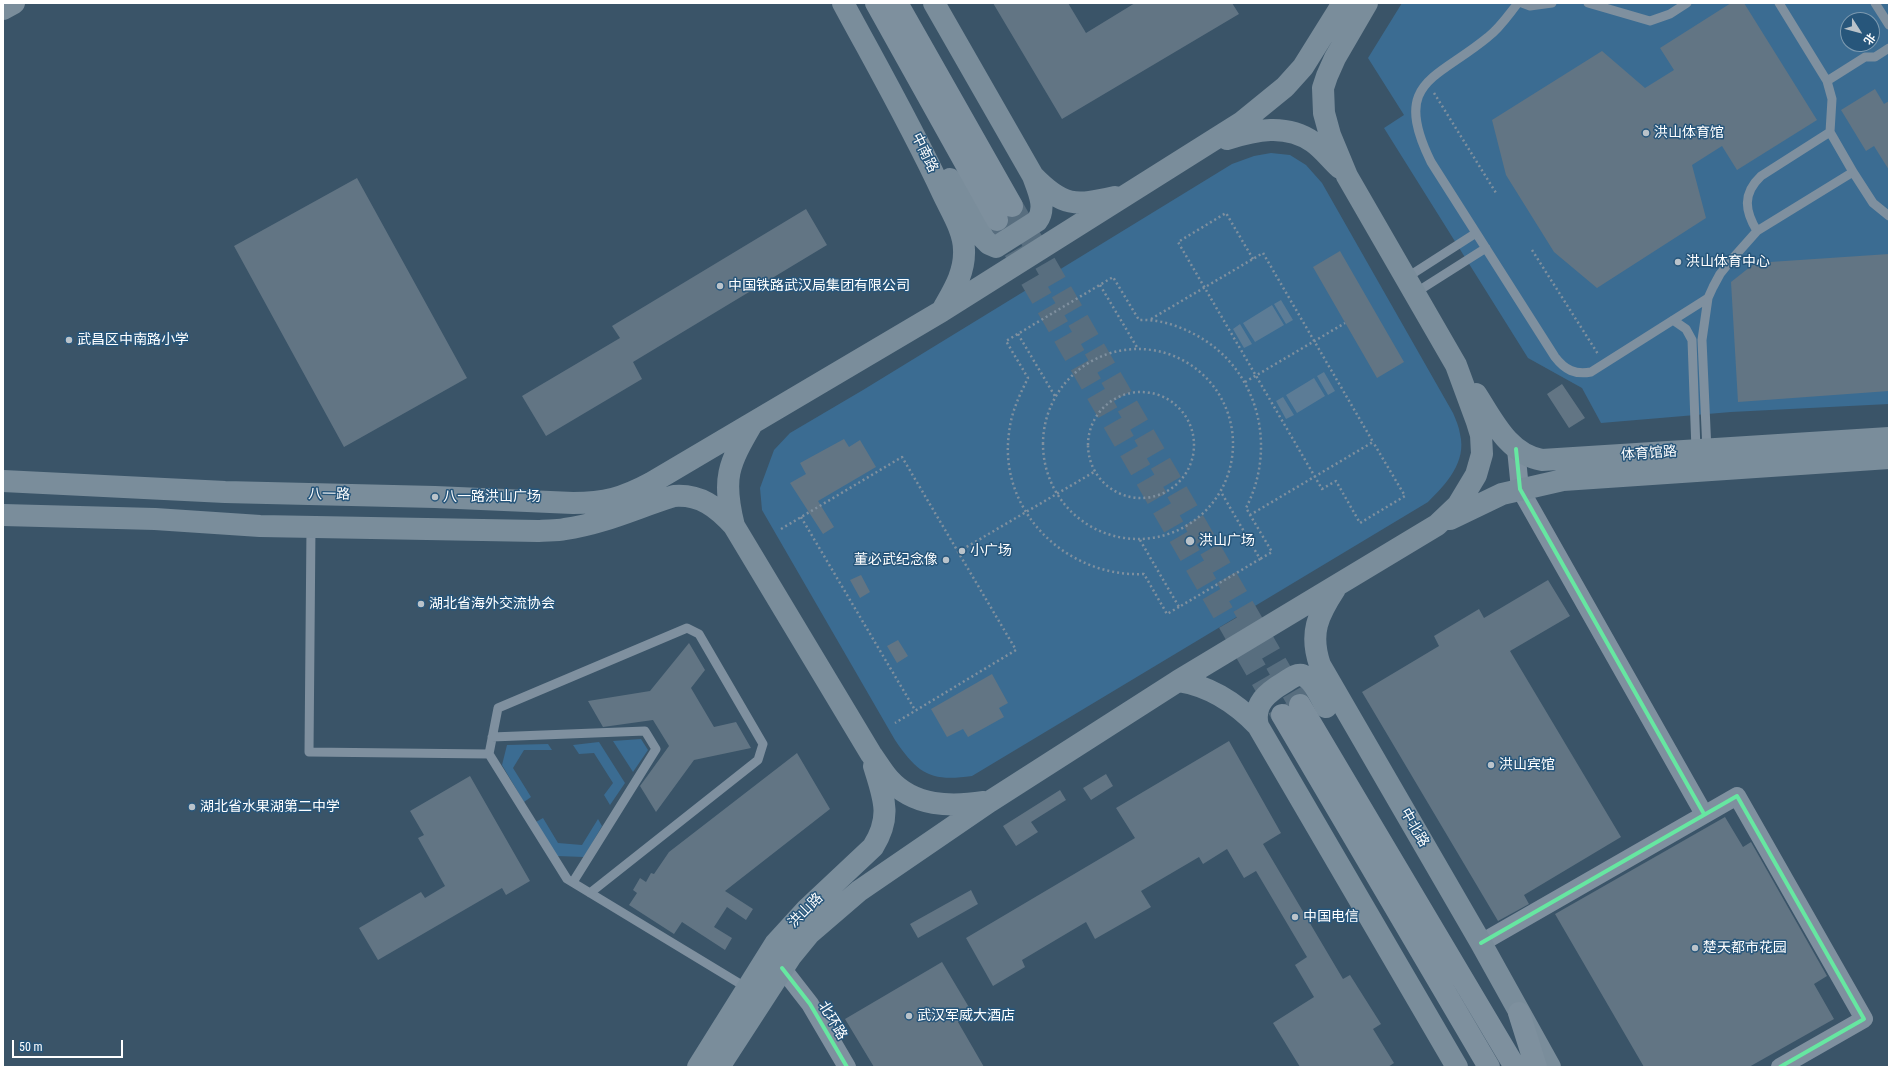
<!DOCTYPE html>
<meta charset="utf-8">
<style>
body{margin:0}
#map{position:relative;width:1892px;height:1070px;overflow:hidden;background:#3a5468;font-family:"Roboto Condensed","Noto Sans SC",sans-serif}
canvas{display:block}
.frame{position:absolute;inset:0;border:4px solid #fff;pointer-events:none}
.north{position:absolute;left:1840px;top:12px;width:40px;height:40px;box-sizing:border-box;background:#27567b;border:1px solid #7d9ab0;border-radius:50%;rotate:126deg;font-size:11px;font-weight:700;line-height:16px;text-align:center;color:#fff}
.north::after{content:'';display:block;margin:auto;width:14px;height:18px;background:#bac3ca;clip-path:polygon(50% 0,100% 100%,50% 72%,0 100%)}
.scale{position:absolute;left:12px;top:1040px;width:111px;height:18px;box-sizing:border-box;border:2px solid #fff;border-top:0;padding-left:5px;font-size:12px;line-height:14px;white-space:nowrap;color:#fff;-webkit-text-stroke:3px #27567b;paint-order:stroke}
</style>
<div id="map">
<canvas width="1892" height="1070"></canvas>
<div class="frame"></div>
<div class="north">北</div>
<div class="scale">50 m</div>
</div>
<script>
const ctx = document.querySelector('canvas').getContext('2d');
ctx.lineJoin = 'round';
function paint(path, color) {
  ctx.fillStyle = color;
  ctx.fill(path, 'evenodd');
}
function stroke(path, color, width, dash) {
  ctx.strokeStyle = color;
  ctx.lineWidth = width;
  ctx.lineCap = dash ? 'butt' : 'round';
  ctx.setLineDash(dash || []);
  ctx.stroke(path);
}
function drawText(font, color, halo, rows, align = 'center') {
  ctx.font = font + ' "Roboto Condensed","Noto Sans SC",sans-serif';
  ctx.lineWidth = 3;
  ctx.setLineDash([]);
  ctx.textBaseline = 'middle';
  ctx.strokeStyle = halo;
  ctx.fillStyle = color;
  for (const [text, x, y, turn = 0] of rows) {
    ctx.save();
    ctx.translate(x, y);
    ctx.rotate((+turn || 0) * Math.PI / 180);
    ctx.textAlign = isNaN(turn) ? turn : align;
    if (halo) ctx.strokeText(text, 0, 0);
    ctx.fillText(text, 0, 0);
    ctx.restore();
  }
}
paint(new Path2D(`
 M 1402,3 L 1889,3 L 1889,404 L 1731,412 L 1601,423 L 1582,388 L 1528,358 L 1384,128 L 1404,115 L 1368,58 ZM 1848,20 L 1872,20 L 1872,44 L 1848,44 Z
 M 1271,153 L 1290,155 L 1306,165 L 1322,183 L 1453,413 C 1456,420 1459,427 1460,434 C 1467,462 1446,484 1428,502 L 972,776 C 931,782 918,774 895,740 L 762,510 L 760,488 L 774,450 L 790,433 L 863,390 L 1232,164 L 1254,156 Z
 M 641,739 L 648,750 L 633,772 L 613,741 Z
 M 599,742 L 625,783 L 610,805 L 604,795 L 613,783 L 594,753 L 579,754 L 573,745 Z
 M 548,744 L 552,750 L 524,750 L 513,768 L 531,797 L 524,802 L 502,765 L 507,745 Z
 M 543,818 L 558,843 L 582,845 L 598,819 L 602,826 L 584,857 L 557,856 L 536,822 Z`), '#3b6c92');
paint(new Path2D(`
 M 1281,300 L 1293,320 L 1286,324 L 1274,304 Z
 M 1272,305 L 1284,325 L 1255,342 L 1243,323 Z
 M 1240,324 L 1252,344 L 1244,348 L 1233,329 Z
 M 1324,372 L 1335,391 L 1328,395 L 1317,376 Z
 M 1314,378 L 1325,396 L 1297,413 L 1286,395 Z
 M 1283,397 L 1294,415 L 1286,419 L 1276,401 Z`), '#5c7c96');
paint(new Path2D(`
 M 993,3 L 1068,3 L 1086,33 L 1135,3 L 1232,3 L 1239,14 L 1062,119 Z
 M 1731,3 L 1744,3 L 1817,120 L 1737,170 L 1722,146 L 1692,165 L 1706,218 L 1597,288 L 1554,252 L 1506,175 L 1492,120 L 1602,51 L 1645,88 L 1674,70 L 1660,48 Z
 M 1875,89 L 1884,104 L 1889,101 L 1889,170 L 1874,146 L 1866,151 L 1841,110 Z
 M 357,178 L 467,378 L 344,447 L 234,246 Z
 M 806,209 L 827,245 L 633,362 L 642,379 L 546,436 L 522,396 L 620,338 L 612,326 Z
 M 1340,251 L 1404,362 L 1377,378 L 1313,267 Z
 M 1889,254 L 1889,391 L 1738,402 L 1731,282 L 1755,263 Z
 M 1562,384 L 1585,418 L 1569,428 L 1547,394 Z
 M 844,439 L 849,447 L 860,440 L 876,467 L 818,501 L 834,527 L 823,534 L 790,483 L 806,474 L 800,463 Z
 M 861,575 L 870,592 L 860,598 L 850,580 Z
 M 1548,580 L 1570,616 L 1510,651 L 1621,837 L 1524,895 L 1529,904 L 1498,921 L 1362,692 L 1439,646 L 1434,636 L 1479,609 L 1484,618 Z
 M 898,640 L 908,656 L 897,663 L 887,646 Z
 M 689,643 L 705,670 L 691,688 L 714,727 L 736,722 L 751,748 L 694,760 L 656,812 L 640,786 L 669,746 L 653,720 L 603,727 L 588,701 L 650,691 Z
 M 992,674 L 1008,703 L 999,708 L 1004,717 L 968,737 L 963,729 L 947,737 L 931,709 Z
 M 1229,741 L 1281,833 L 1263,844 L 1343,979 L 1350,975 L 1381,1024 L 1373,1029 L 1394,1063 L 1388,1067 L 1300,1067 L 1273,1023 L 1314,997 L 1295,965 L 1307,957 L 1256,871 L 1244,878 L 1227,849 L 1203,864 L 1199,857 L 1141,891 L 1151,907 L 1095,939 L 1086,922 L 1022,960 L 1025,967 L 993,986 L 966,938 L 1135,838 L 1116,808 Z
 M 797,753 L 830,809 L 725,891 L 753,909 L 746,920 L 727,907 L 714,927 L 732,938 L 725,950 L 682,922 L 674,934 L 629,905 L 637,893 L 633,890 L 640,878 L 646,882 L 651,873 L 654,874 L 669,852 Z
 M 1106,774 L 1113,786 L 1091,800 L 1083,788 Z
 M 470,776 L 530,881 L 506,895 L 502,888 L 378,960 L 359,928 L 421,892 L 425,898 L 445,886 L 418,838 L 424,835 L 410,811 Z
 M 1060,790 L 1066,800 L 1031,822 L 1038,832 L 1016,846 L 1003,826 Z
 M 1725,817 L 1743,847 L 1751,842 L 1827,976 L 1814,984 L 1834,1019 L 1749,1067 L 1644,1067 L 1555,914 Z
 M 971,890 L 978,904 L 918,938 L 910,924 Z
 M 942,962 L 973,1014 L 958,1022 L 984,1067 L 874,1067 L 845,1019 Z`), '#627584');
stroke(new Path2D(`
 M 1012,206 L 1300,705
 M 998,222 L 1282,715`), '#586e7f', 22, [22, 11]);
stroke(new Path2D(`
 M 1434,93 L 1496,193
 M 1532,250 L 1598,354
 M 1253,259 L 1226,213 L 1178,242 L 1322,489 L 1336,481 L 1360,523 L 1405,496 L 1373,442
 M 1100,285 L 1138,349
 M 1151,319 L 1263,253 L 1373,442 L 1250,515
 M 1018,334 L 1056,398
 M1043 444a95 95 0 1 1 190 0a95 95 0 1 1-190 0Z
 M 1245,382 L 1345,323
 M1088 445a53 53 0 1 1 106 0a53 53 0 1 1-106 0Z
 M 801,517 L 915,710
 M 781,529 L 902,457 L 1016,650 L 895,723
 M 1140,540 L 1179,607 L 1260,559 L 1221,492
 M 958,552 L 1094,472
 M 1179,607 L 1167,614 L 1144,574 C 1067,578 998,511 1009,433 C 1011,413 1019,396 1028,378 L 1006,341 L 1113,277 L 1139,320 C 1158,319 1177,325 1194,334 C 1258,367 1278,446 1246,508 L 1272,552 L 1260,559`), '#7f909f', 2.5, [2, 3]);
stroke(new Path2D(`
 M 1518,3 C 1509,14 1500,28 1488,37 C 1436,80 1391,81 1431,162 L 1555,357 C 1565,370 1575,375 1591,372 L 1708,298
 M 1522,3 L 1530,6 L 1552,3
 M 1588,3 L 1650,21 L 1670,14 L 1687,3
 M 1779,3 L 1827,81 L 1832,99 L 1830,132 L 1853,172
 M 1875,3 L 1889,25
 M 1827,81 L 1865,57 L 1875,57 L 1889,48
 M 1757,231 C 1745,211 1742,194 1761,176 L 1830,132
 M 1406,278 L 1476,233
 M 1415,293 L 1486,248
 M 1673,320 L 1686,329 L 1692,340 L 1696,450
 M 1707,451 L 1702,340 L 1708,298 L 1713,287 L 1720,274 L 1733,258 L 1757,231 L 1853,172 L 1873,203 L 1889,216
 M 311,526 L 309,752 L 489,754 L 567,879 L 747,988
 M 492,737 L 645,731 L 656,749 L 573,882
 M 489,754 L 498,708 L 687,628 L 699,634 L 763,744 L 758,760 L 590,893`), '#7f909f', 9);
stroke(new Path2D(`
 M 1516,449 L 1520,489 L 1704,814
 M 1481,943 L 1737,796 L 1864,1019 L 1780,1067
 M 782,968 L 810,1004 L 847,1067`), '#7f909f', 18);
stroke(new Path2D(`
 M 843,3 C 877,66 913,129 943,194 C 951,211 964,231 964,250 C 965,273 953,291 943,309
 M 934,3 L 1033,176 C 1063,207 1075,206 1115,197
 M 3,9 L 14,3
 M 1227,139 C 1255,130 1286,123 1313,142 C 1323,149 1331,160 1340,168
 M 950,179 L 984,239 L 989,244 L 996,247 L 1037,221 C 1047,208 1038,190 1033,176
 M 1476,394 C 1493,420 1508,454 1542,460 L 1889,438
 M 3,481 L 225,492 L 435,497 L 573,503 C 605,503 623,498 651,483 L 942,311 L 1242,122 L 1285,87 L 1303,67 L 1343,3
 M 3,515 L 155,519 L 260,526 L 538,531 C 547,530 556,531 565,529 C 603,524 638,507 674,496 C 700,494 717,507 734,526 L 871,754 C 877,762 882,771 889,779 C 914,807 951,807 984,802
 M 1450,519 L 1502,494 L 1563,480 L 1889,458
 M 734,526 C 722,478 728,465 752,424
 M 1335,589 C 1318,615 1309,633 1320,665 L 1481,943 L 1550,1067
 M 1178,681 C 1210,686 1236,703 1258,726 L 1457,1067
 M 1258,726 C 1252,704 1268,692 1285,682 C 1290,679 1295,674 1302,675 C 1314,679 1320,697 1326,707
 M 698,1067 L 775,944 L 807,909 L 873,847 C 892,817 884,798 874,766
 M 719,1067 L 791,956 L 809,934 L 859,891 L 989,802 L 1178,681 L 1437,525 L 1458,505 L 1476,475 L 1482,454 L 1481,435 L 1477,422 L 1456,365 L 1347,176 L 1330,135 L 1324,113 L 1323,88 L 1327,76 L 1335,58 L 1367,3`), '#7a8d9b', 22);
stroke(new Path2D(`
 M 876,3 L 997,220
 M 897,3 L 1012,206
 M 1300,705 L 1515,1067
 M 1282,715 L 1489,1067
 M 1519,1013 L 1536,1067`), '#7e909e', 22);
stroke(new Path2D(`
 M 1516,449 L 1520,489 L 1704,814
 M 1481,943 L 1737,796 L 1864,1019 L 1780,1067
 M 782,968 L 810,1004 L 847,1067`), '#66e7a1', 4);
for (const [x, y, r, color] of [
 [1646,133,4,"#bac3ca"],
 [1678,262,4,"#bac3ca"],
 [720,286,4,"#bac3ca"],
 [69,340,4,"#bac3ca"],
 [435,497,4,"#bac3ca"],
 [1190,541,5,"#bac3ca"],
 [962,551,4,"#bac3ca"],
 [946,560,4,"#bac3ca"],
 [421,604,4,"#bac3ca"],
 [1491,765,4,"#bac3ca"],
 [192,807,4,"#bac3ca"],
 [1295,917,4,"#bac3ca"],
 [1695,948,4,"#bac3ca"],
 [909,1016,4,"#bac3ca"]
]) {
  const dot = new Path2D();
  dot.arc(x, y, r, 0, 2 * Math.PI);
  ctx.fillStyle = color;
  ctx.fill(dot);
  stroke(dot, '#27567b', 1.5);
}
drawText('14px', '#fff', '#27567b', [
 ["洪山体育馆",1654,133],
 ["洪山体育中心",1686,262],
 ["中国铁路武汉局集团有限公司",728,286],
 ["武昌区中南路小学",77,340],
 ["八一路洪山广场",443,497],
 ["洪山广场",1199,541],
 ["小广场",970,551],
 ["董必武纪念像",938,560,"right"],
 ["湖北省海外交流协会",429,604],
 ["洪山宾馆",1499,765],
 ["湖北省水果湖第二中学",200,807],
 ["中国电信",1303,917],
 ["楚天都市花园",1703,948],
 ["武汉军威大酒店",917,1016]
], 'left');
drawText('14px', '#fff', '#27567b', [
 ["中南路",924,153,64],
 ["体育馆路",1649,454,-4],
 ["八一路",329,495,1],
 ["中北路",1414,828,60],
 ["洪山路",806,911,-45],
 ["北环路",832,1021,59]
]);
</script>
